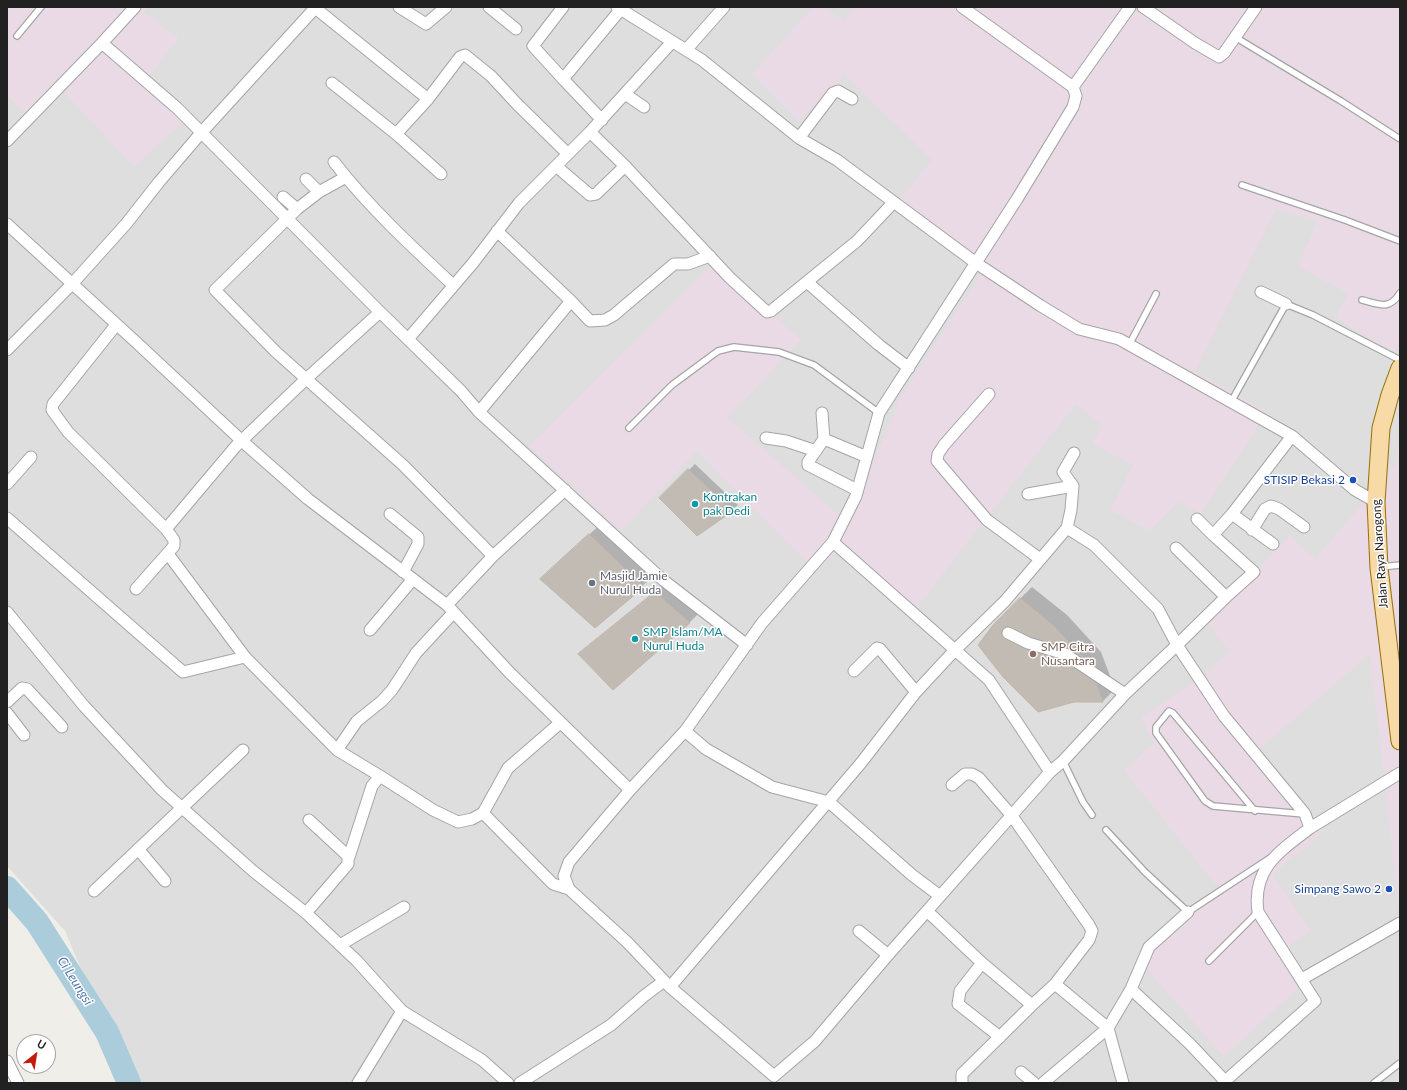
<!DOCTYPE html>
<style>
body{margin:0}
#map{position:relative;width:1407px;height:1090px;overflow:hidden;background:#f0eee8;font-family:Lato,sans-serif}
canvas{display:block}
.frame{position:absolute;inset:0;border:8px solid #212121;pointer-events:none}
.north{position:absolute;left:16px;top:1034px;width:40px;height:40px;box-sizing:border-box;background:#fff;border:1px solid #a6a6a6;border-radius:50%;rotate:30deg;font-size:11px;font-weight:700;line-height:16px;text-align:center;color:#212121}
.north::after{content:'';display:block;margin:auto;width:14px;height:18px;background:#c51b0c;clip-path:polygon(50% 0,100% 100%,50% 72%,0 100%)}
</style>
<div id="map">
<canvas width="1407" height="1090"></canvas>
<div class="frame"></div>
<div class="north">U</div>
</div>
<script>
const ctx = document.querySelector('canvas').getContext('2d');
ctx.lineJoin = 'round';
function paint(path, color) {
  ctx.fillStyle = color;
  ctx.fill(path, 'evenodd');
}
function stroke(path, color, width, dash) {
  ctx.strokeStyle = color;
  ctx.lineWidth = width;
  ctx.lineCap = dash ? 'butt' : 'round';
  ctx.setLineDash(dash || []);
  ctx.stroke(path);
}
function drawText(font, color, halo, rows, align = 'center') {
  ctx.font = font + ' Lato,sans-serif';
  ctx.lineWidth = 3;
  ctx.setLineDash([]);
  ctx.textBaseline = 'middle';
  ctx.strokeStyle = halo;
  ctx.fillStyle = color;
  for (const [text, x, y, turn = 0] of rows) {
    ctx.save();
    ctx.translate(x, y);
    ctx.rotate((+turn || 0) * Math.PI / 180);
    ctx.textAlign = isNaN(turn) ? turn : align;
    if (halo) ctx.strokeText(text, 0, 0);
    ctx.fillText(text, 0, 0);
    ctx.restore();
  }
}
paint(new Path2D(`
 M 7,7 L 1400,7 L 1400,1083 L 129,1083 L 65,931 L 7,866 Z`), '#dfdede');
paint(new Path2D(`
 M 7,7 L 149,7 L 144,12 L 179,38 L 146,80 L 186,119 L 134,167 L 60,88 L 30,117 L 7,96 Z
 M 813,7 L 823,7 L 844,21 L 854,7 L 1400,7 L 1400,341 L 1394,352 L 1335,318 L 1348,294 L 1298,266 L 1317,221 L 1276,209 L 1195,371 L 1267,412 L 1201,514 L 1178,502 L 1150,531 L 1110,510 L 1133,465 L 1092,443 L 1102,426 L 1076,404 L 917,607 L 840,548 L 816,572 L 697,451 L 621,531 L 529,446 L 716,261 L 801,340 L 728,418 L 849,524 L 900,398 L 983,271 L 897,202 L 932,160 L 845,75 L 799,121 L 752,74 Z
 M 1400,439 L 1400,914 L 1370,654 L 1258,750 L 1324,832 L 1273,874 L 1311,931 L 1289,946 L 1309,978 L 1224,1057 L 1144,966 L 1154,946 L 1220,890 L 1124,770 L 1154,743 L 1141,718 L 1202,676 L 1229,651 L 1208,623 L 1290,535 L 1315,559 L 1396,464 Z`), '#e9dae5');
paint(new Path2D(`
 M 695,464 L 738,505 L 732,510 L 660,498 Z
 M 602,523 L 656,574 L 595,627 L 553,567 Z
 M 665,584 L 698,614 L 689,623 L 579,654 Z
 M 1032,587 L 1067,615 L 1101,652 L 1115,689 L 1103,701 L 1074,701 L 993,625 Z`), '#0003');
stroke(new Path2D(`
 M 7,888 L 37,922 L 107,1032 L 129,1083`), '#abccdb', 24);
const building = new Path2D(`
 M 688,469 L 733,511 L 697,536 L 659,498 Z
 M 589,534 L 644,587 L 595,628 L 540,579 Z
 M 655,592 L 690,623 L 613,690 L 578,654 Z
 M 1020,598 L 1055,627 L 1089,664 L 1103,702 L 1074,702 L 1038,712 L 1003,677 L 978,645 L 993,625 Z`);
paint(building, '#c1bbb4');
stroke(building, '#c1b6ab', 1);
const service = new Path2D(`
 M 17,36 L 41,7
 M 1235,37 L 1341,101 L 1400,139
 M 1242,185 L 1345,220 L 1400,241
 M 1362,300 C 1379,304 1389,311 1400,293
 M 1129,345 L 1156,294
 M 1231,402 L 1286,304 L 1313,315 L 1400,360
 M 629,428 L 672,385 L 718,351 L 734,347 L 779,352 L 814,365 L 879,413
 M 1381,567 L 1400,565
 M 1063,761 L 1083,802 L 1092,815
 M 1255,811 L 1173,713 L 1169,711 L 1156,727 L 1156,733 L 1205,801 L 1213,806 L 1304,814
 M 1106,830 L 1145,872 L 1188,912 L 1270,858
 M 1209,961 L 1258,912
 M 1374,1083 L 1400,1063`);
const minor = new Path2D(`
 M 314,7 L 428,99
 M 399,7 L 426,24 L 446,7
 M 489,7 L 516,29
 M 563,7 L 533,46 L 563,79 L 621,9
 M 617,7 L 702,60 L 799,138 L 837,160 L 976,263 L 1041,306 L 1079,329 L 1119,339 L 1292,436 L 1355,490 L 1376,502
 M 962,7 L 1073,87 L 1076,96 L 1073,107 L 1017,199 L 879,413 L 856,496 L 833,542 L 762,623 L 685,731 L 630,790 L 569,862 L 564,876 L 569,889 L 627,942 L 670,987 L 774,1076 L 815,1041 L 888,955 L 1050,772 L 1063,761 L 1125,694 L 1177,645 L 1224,716 L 1305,814 L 1310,828 L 1400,773
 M 1143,7 L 1195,43 L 1219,57 L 1224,53 L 1256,7
 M 102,43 L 177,108 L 380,312 L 461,391 L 479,412 L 663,580 L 747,645
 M 686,50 L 724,7
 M 563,79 L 602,120
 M 332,83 L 396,134
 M 1073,87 L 1130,7
 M 625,94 L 644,107
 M 590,132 L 625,166 L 730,278 L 767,312 L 771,311 L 857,241 L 893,203
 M 799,138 L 833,93 L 838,91 L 852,99
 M 7,141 L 102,43 L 135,7
 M 334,162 C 369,207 411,246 453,285
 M 556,166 L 590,195 L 596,194 L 625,166
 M 441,174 L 396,134 L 428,99 L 460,57 L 465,55 L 491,76 L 517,104 L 568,154
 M 306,179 L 319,192 L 297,209 L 215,290 L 276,352 L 403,465 L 493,556
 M 319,192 L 346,177
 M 283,197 L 297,209
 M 7,224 L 137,343 L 242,441 L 308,499 L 447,605 L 509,672 L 630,790
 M 497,231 L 571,301
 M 807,282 L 879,345 L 909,368
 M 1261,292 L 1286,304
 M 116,325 L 53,404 L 52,410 L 68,432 L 166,529
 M 408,339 L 473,263 L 519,203 L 590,132 L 672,42
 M 7,350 L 72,284 L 126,224 L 159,182 L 201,133 L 316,7
 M 989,394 L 944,445 L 938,454 L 937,461 L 987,520 L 1040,559
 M 479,412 L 571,301 L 590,321 L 605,320 L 614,315 L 674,264 L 688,264 L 710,256
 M 822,413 L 824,439 L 867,457
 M 766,438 L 786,441 L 816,451
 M 824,439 L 808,462 L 808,465 L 857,490
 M 7,484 L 31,457
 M 1028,494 L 1073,486
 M 390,514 L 418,537 L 418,544 L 403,572
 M 7,518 L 183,672 L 245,657 L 337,750 L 380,776 L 372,786 L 349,857
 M 1197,519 L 1213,535 L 1232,514
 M 1067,528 L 1071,510 L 1073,486 L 1063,472 L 1074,453
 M 1252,530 L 1265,509 L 1271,506 L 1279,509 L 1304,527
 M 833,542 L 989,680 L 1050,772
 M 1273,544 L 1232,514 L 1292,436
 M 1176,548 L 1226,597
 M 168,554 L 245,657
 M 136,589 L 174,546 L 174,540 L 166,529 L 236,446 L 306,379 L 380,312
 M 447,605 L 493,556 L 565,490
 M 7,612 L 84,706 L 162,790 L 253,871 L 306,913 L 357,961 L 402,1011 L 482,1060 L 508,1083
 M 370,630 L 413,579
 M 1008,633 L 1028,643 L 1065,654 L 1125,694
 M 854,671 L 877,648 L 880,649 L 916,692
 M 7,702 L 22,688 L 27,689 L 62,727
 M 7,713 L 24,735
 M 685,731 L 706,749 L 772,787 L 829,802 L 912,875 L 940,896
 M 337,750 L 357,721 L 382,701 L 392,690 L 416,653 L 453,613
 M 380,776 L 433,810 L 458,822 L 472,819 L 483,813 L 508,768 L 560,723
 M 952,785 L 965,774 L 972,774 L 979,778 L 1012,816 L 1089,925 L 1092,931 L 1089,940 L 1055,984
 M 483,813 L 553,884 L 569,889
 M 138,849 L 165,881
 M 94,891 L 243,750
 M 927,911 L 982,963 L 1032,1005 L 1055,984 L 1108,1028 L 1123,1083
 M 306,913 L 348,864 L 348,856 L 309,820
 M 859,931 L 888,955
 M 340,945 L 404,907
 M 982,963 L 960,991 L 958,1004 L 1000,1037
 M 1302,979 L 1400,923
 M 670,987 L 861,763 L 916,692 L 955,650 L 1005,601 L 1067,528 L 1094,545 L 1158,609 L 1177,645 L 1226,597 L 1254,572 L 1213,535
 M 1131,989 L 1190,1044 L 1225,1081
 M 7,1061 L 18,1083
 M 1021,1072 L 1034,1083
 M 358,1083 L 402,1011
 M 520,1083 L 611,1025 L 644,996 L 664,981
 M 962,1083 L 962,1074 L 1032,1005
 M 1043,1083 L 1108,1028 L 1131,989 L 1149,947 L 1188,912
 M 1223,1083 L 1315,1001 L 1258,912 C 1252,868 1279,852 1310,828`);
const primary = new Path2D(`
 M 1400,368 L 1390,395 L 1381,428 L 1376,502 L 1379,568 L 1400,741`);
stroke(service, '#a5a5a5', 8);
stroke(minor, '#a5a5a5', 13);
stroke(primary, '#947109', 19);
stroke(service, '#fff', 5.5);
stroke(minor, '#fff', 11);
stroke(primary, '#f7daa6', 17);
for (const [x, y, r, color] of [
 [1353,480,4,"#1a4fb4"],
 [695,504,4,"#0f9aa8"],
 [592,583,4,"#6b7280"],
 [635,639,4,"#0f9aa8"],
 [1033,654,4,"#8d6e63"],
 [1389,889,4,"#1a4fb4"]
]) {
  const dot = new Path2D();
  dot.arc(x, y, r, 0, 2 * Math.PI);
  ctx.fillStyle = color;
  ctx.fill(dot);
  stroke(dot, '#fff', 1.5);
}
drawText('12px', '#164399', '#fff', [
 ["STISIP Bekasi 2",1345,480],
 ["Simpang Sawo 2",1381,889]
], 'right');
drawText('12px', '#0d838f', '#fff', [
 ["Kontrakan",703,497],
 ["pak Dedi",703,511],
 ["SMP Islam/MA",643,632],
 ["Nurul Huda",643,646]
], 'left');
drawText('12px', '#212121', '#fff', [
 ["Jalan Raya Narogong",1380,554,-94]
]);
drawText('12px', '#5b616d', '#fff', [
 ["Masjid Jamie",600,576],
 ["Nurul Huda",600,590]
], 'left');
drawText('12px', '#785e54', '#fff', [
 ["SMP Citra",1041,647],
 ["Nusantara",1041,661]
], 'left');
drawText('italic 13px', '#5177ac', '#fff', [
 ["Ci Leungsi",75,981,58]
]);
</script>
